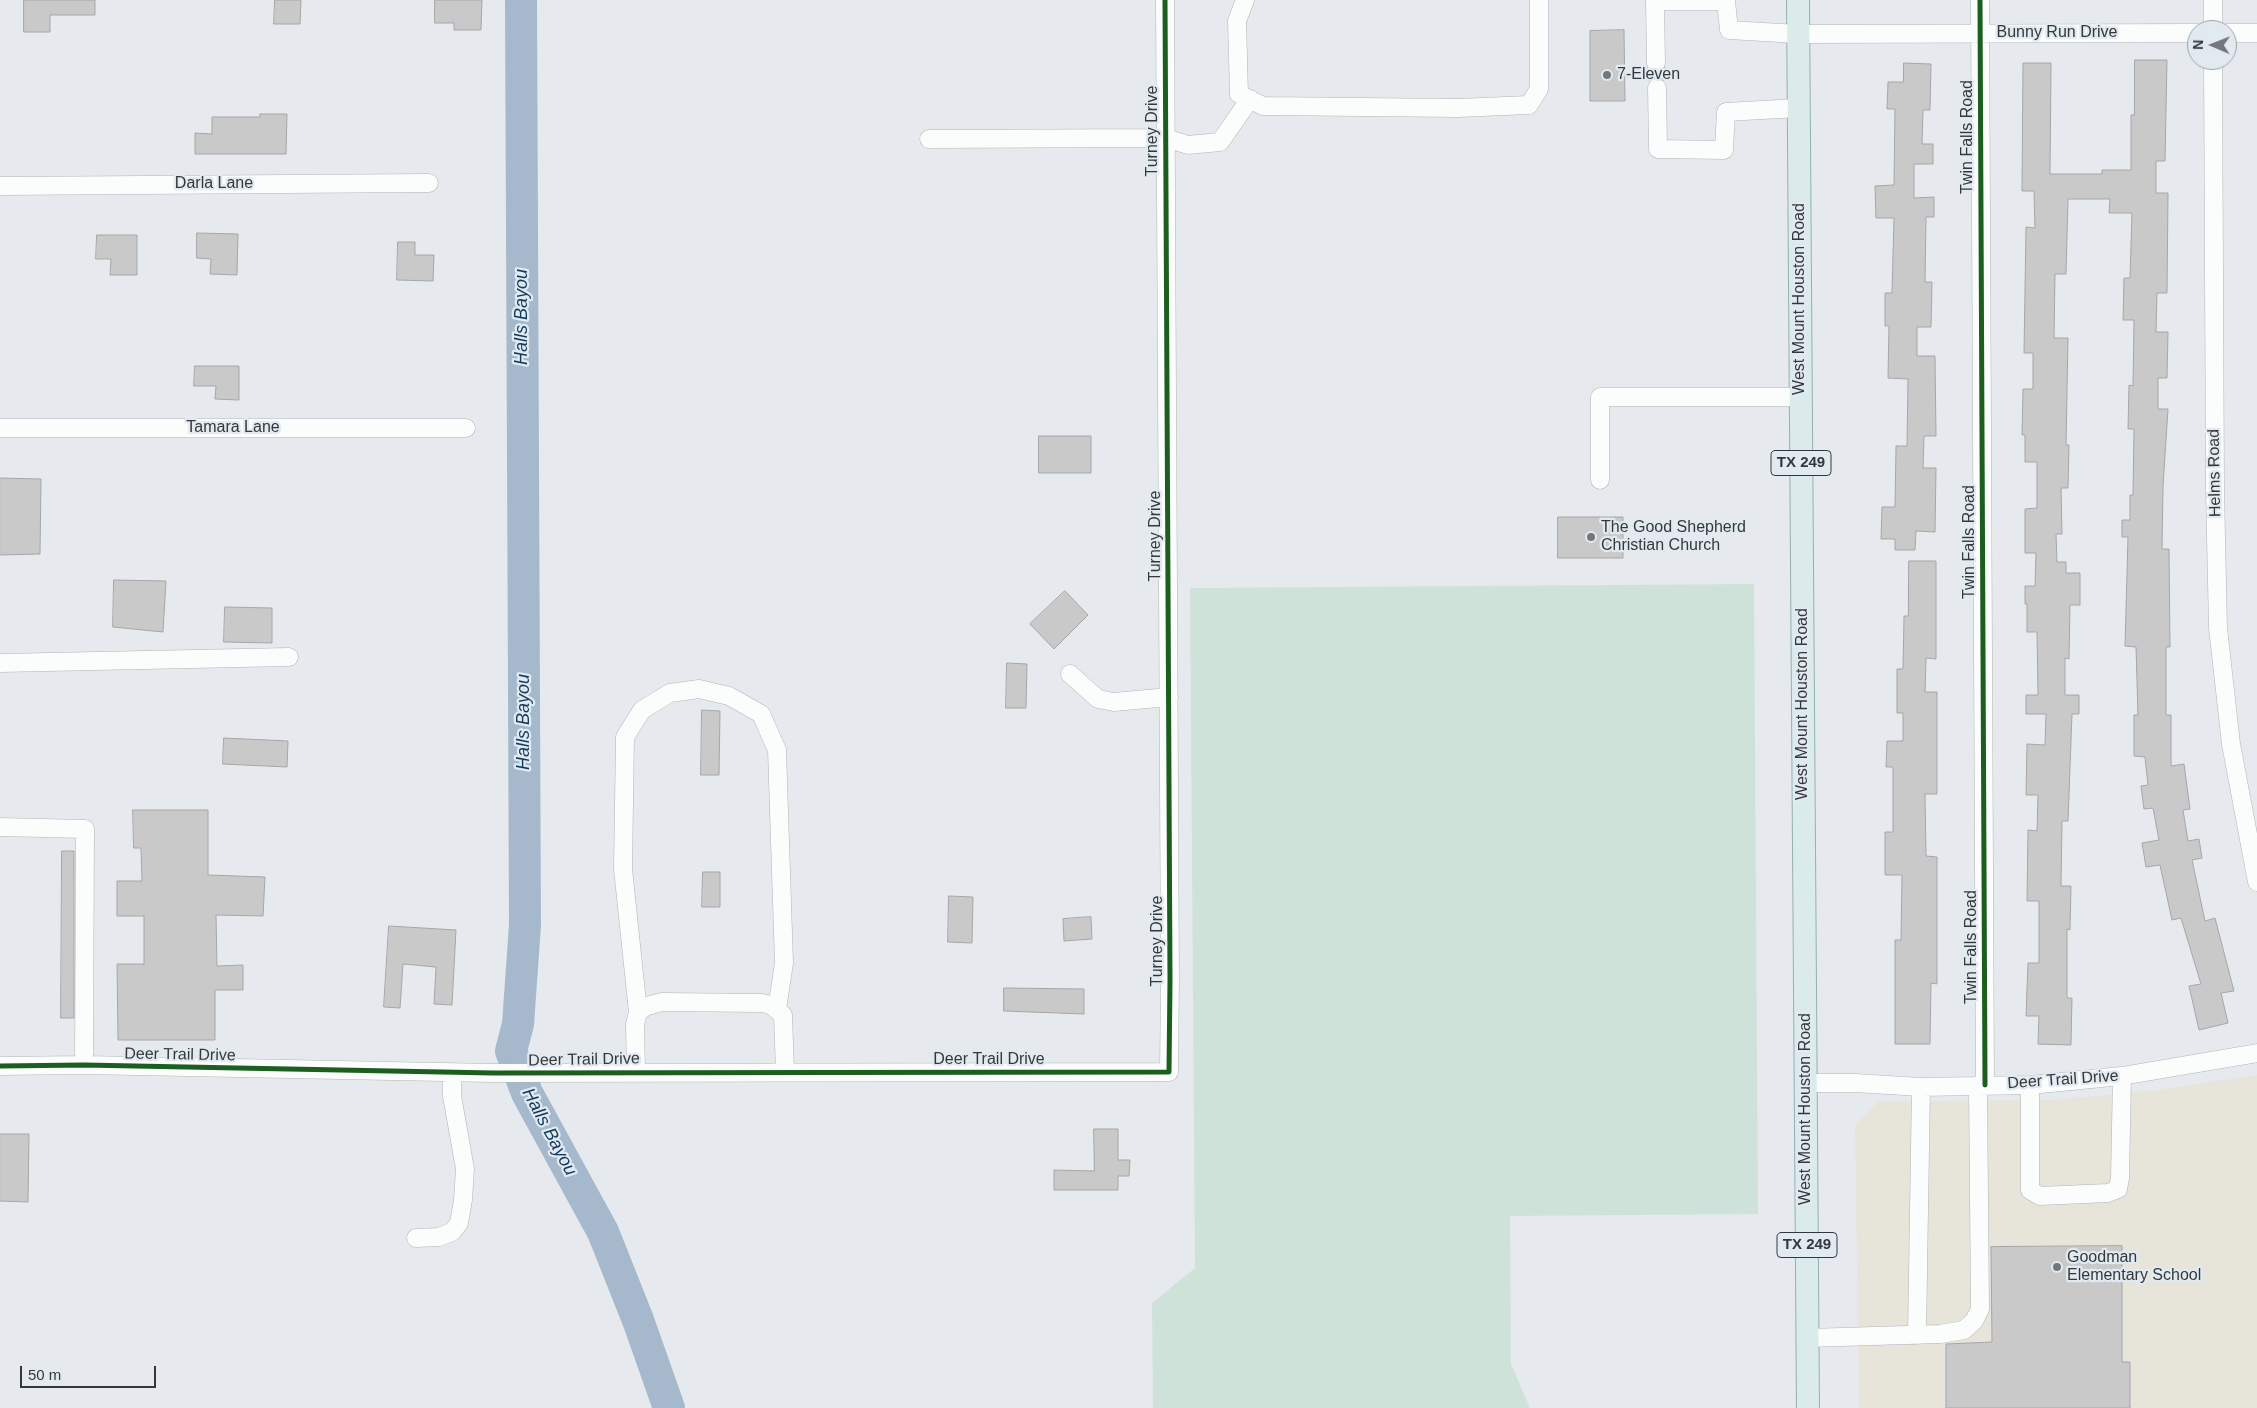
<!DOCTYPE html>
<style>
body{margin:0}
#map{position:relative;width:2257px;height:1408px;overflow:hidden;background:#e6eaee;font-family:Arial,sans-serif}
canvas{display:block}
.north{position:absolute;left:2187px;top:20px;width:50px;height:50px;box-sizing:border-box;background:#e2eaf1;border:1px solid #9da3a8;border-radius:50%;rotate:271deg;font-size:14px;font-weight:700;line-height:20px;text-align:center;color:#35383b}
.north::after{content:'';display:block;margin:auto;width:18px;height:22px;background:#73767a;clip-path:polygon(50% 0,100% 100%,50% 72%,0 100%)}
.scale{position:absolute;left:20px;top:1366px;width:136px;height:22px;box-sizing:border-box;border:2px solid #35383b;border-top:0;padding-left:6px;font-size:15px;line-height:18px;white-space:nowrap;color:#35383b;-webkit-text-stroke:4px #e2eaf1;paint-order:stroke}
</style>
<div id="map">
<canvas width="2257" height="1408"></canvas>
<div class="north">N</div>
<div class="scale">50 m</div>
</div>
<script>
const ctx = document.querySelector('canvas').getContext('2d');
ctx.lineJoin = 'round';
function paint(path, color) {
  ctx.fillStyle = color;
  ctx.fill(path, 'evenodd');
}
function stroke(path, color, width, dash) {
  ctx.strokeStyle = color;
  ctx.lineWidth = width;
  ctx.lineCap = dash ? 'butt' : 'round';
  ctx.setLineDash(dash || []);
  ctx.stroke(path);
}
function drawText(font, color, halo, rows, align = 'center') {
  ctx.font = font + ' Arial,sans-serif';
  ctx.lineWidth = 4.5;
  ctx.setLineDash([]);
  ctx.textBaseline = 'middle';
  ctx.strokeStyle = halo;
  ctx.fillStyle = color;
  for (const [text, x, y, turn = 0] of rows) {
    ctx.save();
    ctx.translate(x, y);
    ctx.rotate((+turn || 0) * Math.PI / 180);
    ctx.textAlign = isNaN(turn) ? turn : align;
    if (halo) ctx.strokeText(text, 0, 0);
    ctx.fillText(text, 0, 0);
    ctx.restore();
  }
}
paint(new Path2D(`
 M 2257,1075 L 2257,1408 L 1859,1408 L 1855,1126 L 1878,1101 L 2053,1100 L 2157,1090 Z`), '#e7e4da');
paint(new Path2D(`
 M 1754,584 L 1758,1214 L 1510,1216 L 1511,1364 L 1530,1408 L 1153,1408 L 1152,1303 L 1195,1268 L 1190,588 Z`), '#cfe2da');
stroke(new Path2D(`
 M 521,0 L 525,925 L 518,1024 L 511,1051 L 527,1093 L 603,1232 L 638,1320 L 669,1408`), '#a6b9cc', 32);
const building = new Path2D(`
 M 24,0 L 95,0 L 95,15 L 50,15 L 50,32 L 24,32 Z
 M 275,0 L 301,0 L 300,24 L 274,24 Z
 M 435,0 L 482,0 L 481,30 L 454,30 L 454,23 L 435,23 Z
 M 1624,30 L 1625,101 L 1590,101 L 1590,31 Z
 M 2135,60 L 2167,60 L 2165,161 L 2156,161 L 2156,193 L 2168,193 L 2167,293 L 2157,293 L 2156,332 L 2168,332 L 2167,378 L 2158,378 L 2158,409 L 2168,409 L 2163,486 L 2162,549 L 2169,549 L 2170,647 L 2166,647 L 2166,715 L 2171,715 L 2171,766 L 2184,764 L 2190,809 L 2183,810 L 2188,841 L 2199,839 L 2202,858 L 2192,860 L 2205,921 L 2215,918 L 2234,991 L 2221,993 L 2228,1023 L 2199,1030 L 2189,986 L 2201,984 L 2181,918 L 2172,920 L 2160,865 L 2146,867 L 2142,843 L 2159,840 L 2153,808 L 2144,809 L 2141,786 L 2148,785 L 2145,757 L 2134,756 L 2134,715 L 2138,715 L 2136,647 L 2125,646 L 2128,537 L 2122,537 L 2122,520 L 2130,520 L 2130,495 L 2133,495 L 2134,429 L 2128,429 L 2129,385 L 2133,386 L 2134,320 L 2123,320 L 2124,278 L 2130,278 L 2132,213 L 2109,213 L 2110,199 L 2068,199 L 2066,274 L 2055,274 L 2054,338 L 2068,338 L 2066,445 L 2069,445 L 2068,488 L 2061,488 L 2062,534 L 2056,534 L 2057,562 L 2066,562 L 2066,573 L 2080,573 L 2080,605 L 2070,605 L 2069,659 L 2065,658 L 2065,695 L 2079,695 L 2079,714 L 2072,714 L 2068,821 L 2062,821 L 2061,886 L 2071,886 L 2070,930 L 2067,929 L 2067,998 L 2072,998 L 2071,1045 L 2038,1044 L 2039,1016 L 2026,1016 L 2028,963 L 2039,963 L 2039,901 L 2027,901 L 2028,830 L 2037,831 L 2038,795 L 2026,795 L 2027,744 L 2045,745 L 2046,714 L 2026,714 L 2026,695 L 2038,695 L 2037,632 L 2027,632 L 2027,604 L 2025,604 L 2025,586 L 2035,586 L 2036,553 L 2025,553 L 2025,509 L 2037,508 L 2037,462 L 2025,462 L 2025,435 L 2022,435 L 2023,389 L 2033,389 L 2033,353 L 2024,353 L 2026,227 L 2035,228 L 2034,191 L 2022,191 L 2023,63 L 2051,63 L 2050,174 L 2102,174 L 2102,170 L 2131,170 L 2131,115 L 2134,115 Z
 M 1904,63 L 1931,64 L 1930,110 L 1923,110 L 1922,144 L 1933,144 L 1933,164 L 1914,164 L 1914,198 L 1934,197 L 1934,217 L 1926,217 L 1925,282 L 1932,282 L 1931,327 L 1917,327 L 1917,356 L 1935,356 L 1936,436 L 1924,436 L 1923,468 L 1936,468 L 1935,532 L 1916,531 L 1915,550 L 1895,550 L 1895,539 L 1881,539 L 1882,507 L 1895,507 L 1896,446 L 1907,446 L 1908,379 L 1888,378 L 1889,326 L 1885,326 L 1885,293 L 1892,293 L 1894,218 L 1876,218 L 1875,186 L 1894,185 L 1895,109 L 1887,109 L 1888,82 L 1903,82 Z
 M 260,114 L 287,114 L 286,154 L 195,154 L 195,133 L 212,134 L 212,117 L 260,117 Z
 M 197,233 L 238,234 L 237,275 L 210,274 L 211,259 L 197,258 Z
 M 97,235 L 137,235 L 137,275 L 110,275 L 111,259 L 96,259 Z
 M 398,242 L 415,242 L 415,255 L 434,255 L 433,281 L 397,280 Z
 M 195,366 L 239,366 L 239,400 L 215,399 L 216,386 L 194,386 Z
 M 1039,436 L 1091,436 L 1091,473 L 1039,473 Z
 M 0,478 L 41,479 L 40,554 L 0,555 Z
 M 1558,517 L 1623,517 L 1623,558 L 1558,558 Z
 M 1909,561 L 1936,561 L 1936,659 L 1926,658 L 1925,692 L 1937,692 L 1937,794 L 1925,794 L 1926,856 L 1937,857 L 1937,984 L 1931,983 L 1930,1044 L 1895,1044 L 1895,940 L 1901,940 L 1902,875 L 1885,875 L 1885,832 L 1893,832 L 1893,767 L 1886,767 L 1887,741 L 1903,741 L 1903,713 L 1897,713 L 1897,669 L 1903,669 L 1904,616 L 1908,616 Z
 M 114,580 L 166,581 L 163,632 L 113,627 Z
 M 1065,591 L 1088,615 L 1054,649 L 1030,624 Z
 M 225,607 L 272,608 L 272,643 L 224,642 Z
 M 1007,663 L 1027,664 L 1026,708 L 1006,708 Z
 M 702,710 L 720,711 L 719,775 L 701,775 Z
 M 224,738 L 288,741 L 287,767 L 223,764 Z
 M 133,810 L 208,810 L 208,875 L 265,877 L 263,916 L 216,915 L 217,966 L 243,965 L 243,990 L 215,990 L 215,1040 L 118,1040 L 117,964 L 144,964 L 144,916 L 117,916 L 117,881 L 142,881 L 141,848 L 134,848 Z
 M 62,851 L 74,851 L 74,1018 L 61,1018 Z
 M 703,872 L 720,872 L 720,907 L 702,907 Z
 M 949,896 L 973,897 L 972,943 L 948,942 Z
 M 1091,917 L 1092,939 L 1064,941 L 1063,919 Z
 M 389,926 L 456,930 L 452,1005 L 434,1004 L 436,967 L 403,964 L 400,1008 L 384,1007 Z
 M 1004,988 L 1084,989 L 1084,1014 L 1004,1011 Z
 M 1094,1129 L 1118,1129 L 1118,1160 L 1130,1160 L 1129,1176 L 1118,1176 L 1118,1190 L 1054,1190 L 1054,1170 L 1094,1171 Z
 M 0,1134 L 29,1134 L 28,1202 L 0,1201 Z
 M 2122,1246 L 2122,1362 L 2130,1362 L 2130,1408 L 1946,1408 L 1946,1344 L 1992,1342 L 1991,1247 Z`);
paint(building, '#c9c9ca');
stroke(building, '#a6a6a8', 1);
stroke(new Path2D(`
 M 1656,63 L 1657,88`), '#c3c6ca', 18, [18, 9]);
const minor = new Path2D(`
 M 1245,0 L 1237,21 L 1239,94 L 1263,106 L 1458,108 L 1529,105 L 1539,89 L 1539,0
 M 1980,0 L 1985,1085
 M 2213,0 L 2213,30
 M 2227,33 L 2257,33
 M 2213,60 L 2215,491 L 2218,628 L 2231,744 L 2257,882
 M 1656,63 L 1655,1 L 1726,1 L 1729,30 L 1798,34 L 2197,33
 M 1657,88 L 1658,149 L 1724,150 L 1726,112 L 1798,108
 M 929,139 L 1166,138 L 1188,145 L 1220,142 L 1250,99
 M 0,186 L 429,183
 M 0,428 L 466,428
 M 1600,480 L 1600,397 L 1801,397
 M 0,663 L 289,657
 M 1070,674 L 1098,699 L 1114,702 L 1169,697
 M 0,827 L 85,829 L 84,1065
 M 638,1012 L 623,869 L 625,737 L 642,710 L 670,693 L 699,689 L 729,696 L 761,714 L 777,750 L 784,963 L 777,1009
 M 0,1066 L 84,1065 L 493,1073 L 1169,1072 L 1170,980 L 1165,0
 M 636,1072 L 635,1025 L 638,1012 L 647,1006 L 662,1002 L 762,1003 L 771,1005 L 783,1015 L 785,1072
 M 1807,1083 L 1855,1083 L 1921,1087 L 2030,1085 L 2122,1076 L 2257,1053
 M 2030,1085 L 2030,1190 L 2040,1196 L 2108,1193 L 2118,1189 L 2120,1178 L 2122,1076
 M 416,1238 L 439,1237 L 452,1232 L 459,1223 L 463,1200 L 465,1169 L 452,1096 L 452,1073
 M 1917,1335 L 1921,1087
 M 1808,1338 L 1940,1334 L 1964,1330 L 1974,1321 L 1980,1309 L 1978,1085`);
const major = new Path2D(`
 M 1798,0 L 1808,1408`);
stroke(minor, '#b1b4b7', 19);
stroke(major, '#94b0b3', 24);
stroke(minor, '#fbfcfc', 18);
stroke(major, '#dbeaeb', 22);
stroke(new Path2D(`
 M 1980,0 L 1985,1085
 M 0,1066 L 84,1065 L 493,1073 L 1169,1072 L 1170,980 L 1165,0`), '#1b5e20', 5);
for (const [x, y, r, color] of [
 [1607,75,5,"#73767a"],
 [1591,537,5,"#73767a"],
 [2057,1267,5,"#73767a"]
]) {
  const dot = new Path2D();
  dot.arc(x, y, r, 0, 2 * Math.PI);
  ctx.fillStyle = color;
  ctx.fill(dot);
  stroke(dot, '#e2eaf1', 2);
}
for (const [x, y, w] of [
 [1801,463,60],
 [1807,1245,60]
]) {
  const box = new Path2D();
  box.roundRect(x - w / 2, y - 12.5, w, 25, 4);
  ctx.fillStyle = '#e2eaf1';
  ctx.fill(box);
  stroke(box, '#35383b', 1);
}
drawText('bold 15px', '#35383b', null, [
 ["TX 249",1801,463],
 ["TX 249",1807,1245]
]);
drawText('16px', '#35383b', '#e2eaf1', [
 ["Bunny Run Drive",2057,33],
 ["Turney Drive",1153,131,-90],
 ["Twin Falls Road",1968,137,-90],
 ["Darla Lane",214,184],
 ["West Mount Houston Road",1800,299,-90],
 ["Tamara Lane",233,428],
 ["Helms Road",2215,473,-91],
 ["Turney Drive",1156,536,-90],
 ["Twin Falls Road",1970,542,-90],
 ["West Mount Houston Road",1803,704,-90],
 ["Turney Drive",1158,941,-90],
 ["Twin Falls Road",1972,947,-90],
 ["Deer Trail Drive",180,1055,1],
 ["Deer Trail Drive",584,1060,-1],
 ["Deer Trail Drive",989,1060],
 ["Deer Trail Drive",2063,1080,-4],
 ["West Mount Houston Road",1806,1109,-90]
]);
drawText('16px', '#35383b', '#e2eaf1', [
 ["7-Eleven",1617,75],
 ["The Good Shepherd",1601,528],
 ["Christian Church",1601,546],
 ["Goodman",2067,1258],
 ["Elementary School",2067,1276]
], 'left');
drawText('italic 18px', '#113a5d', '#e2eaf1', [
 ["Halls Bayou",522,317,-90],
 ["Halls Bayou",524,722,-90],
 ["Halls Bayou",549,1132,62]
]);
</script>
